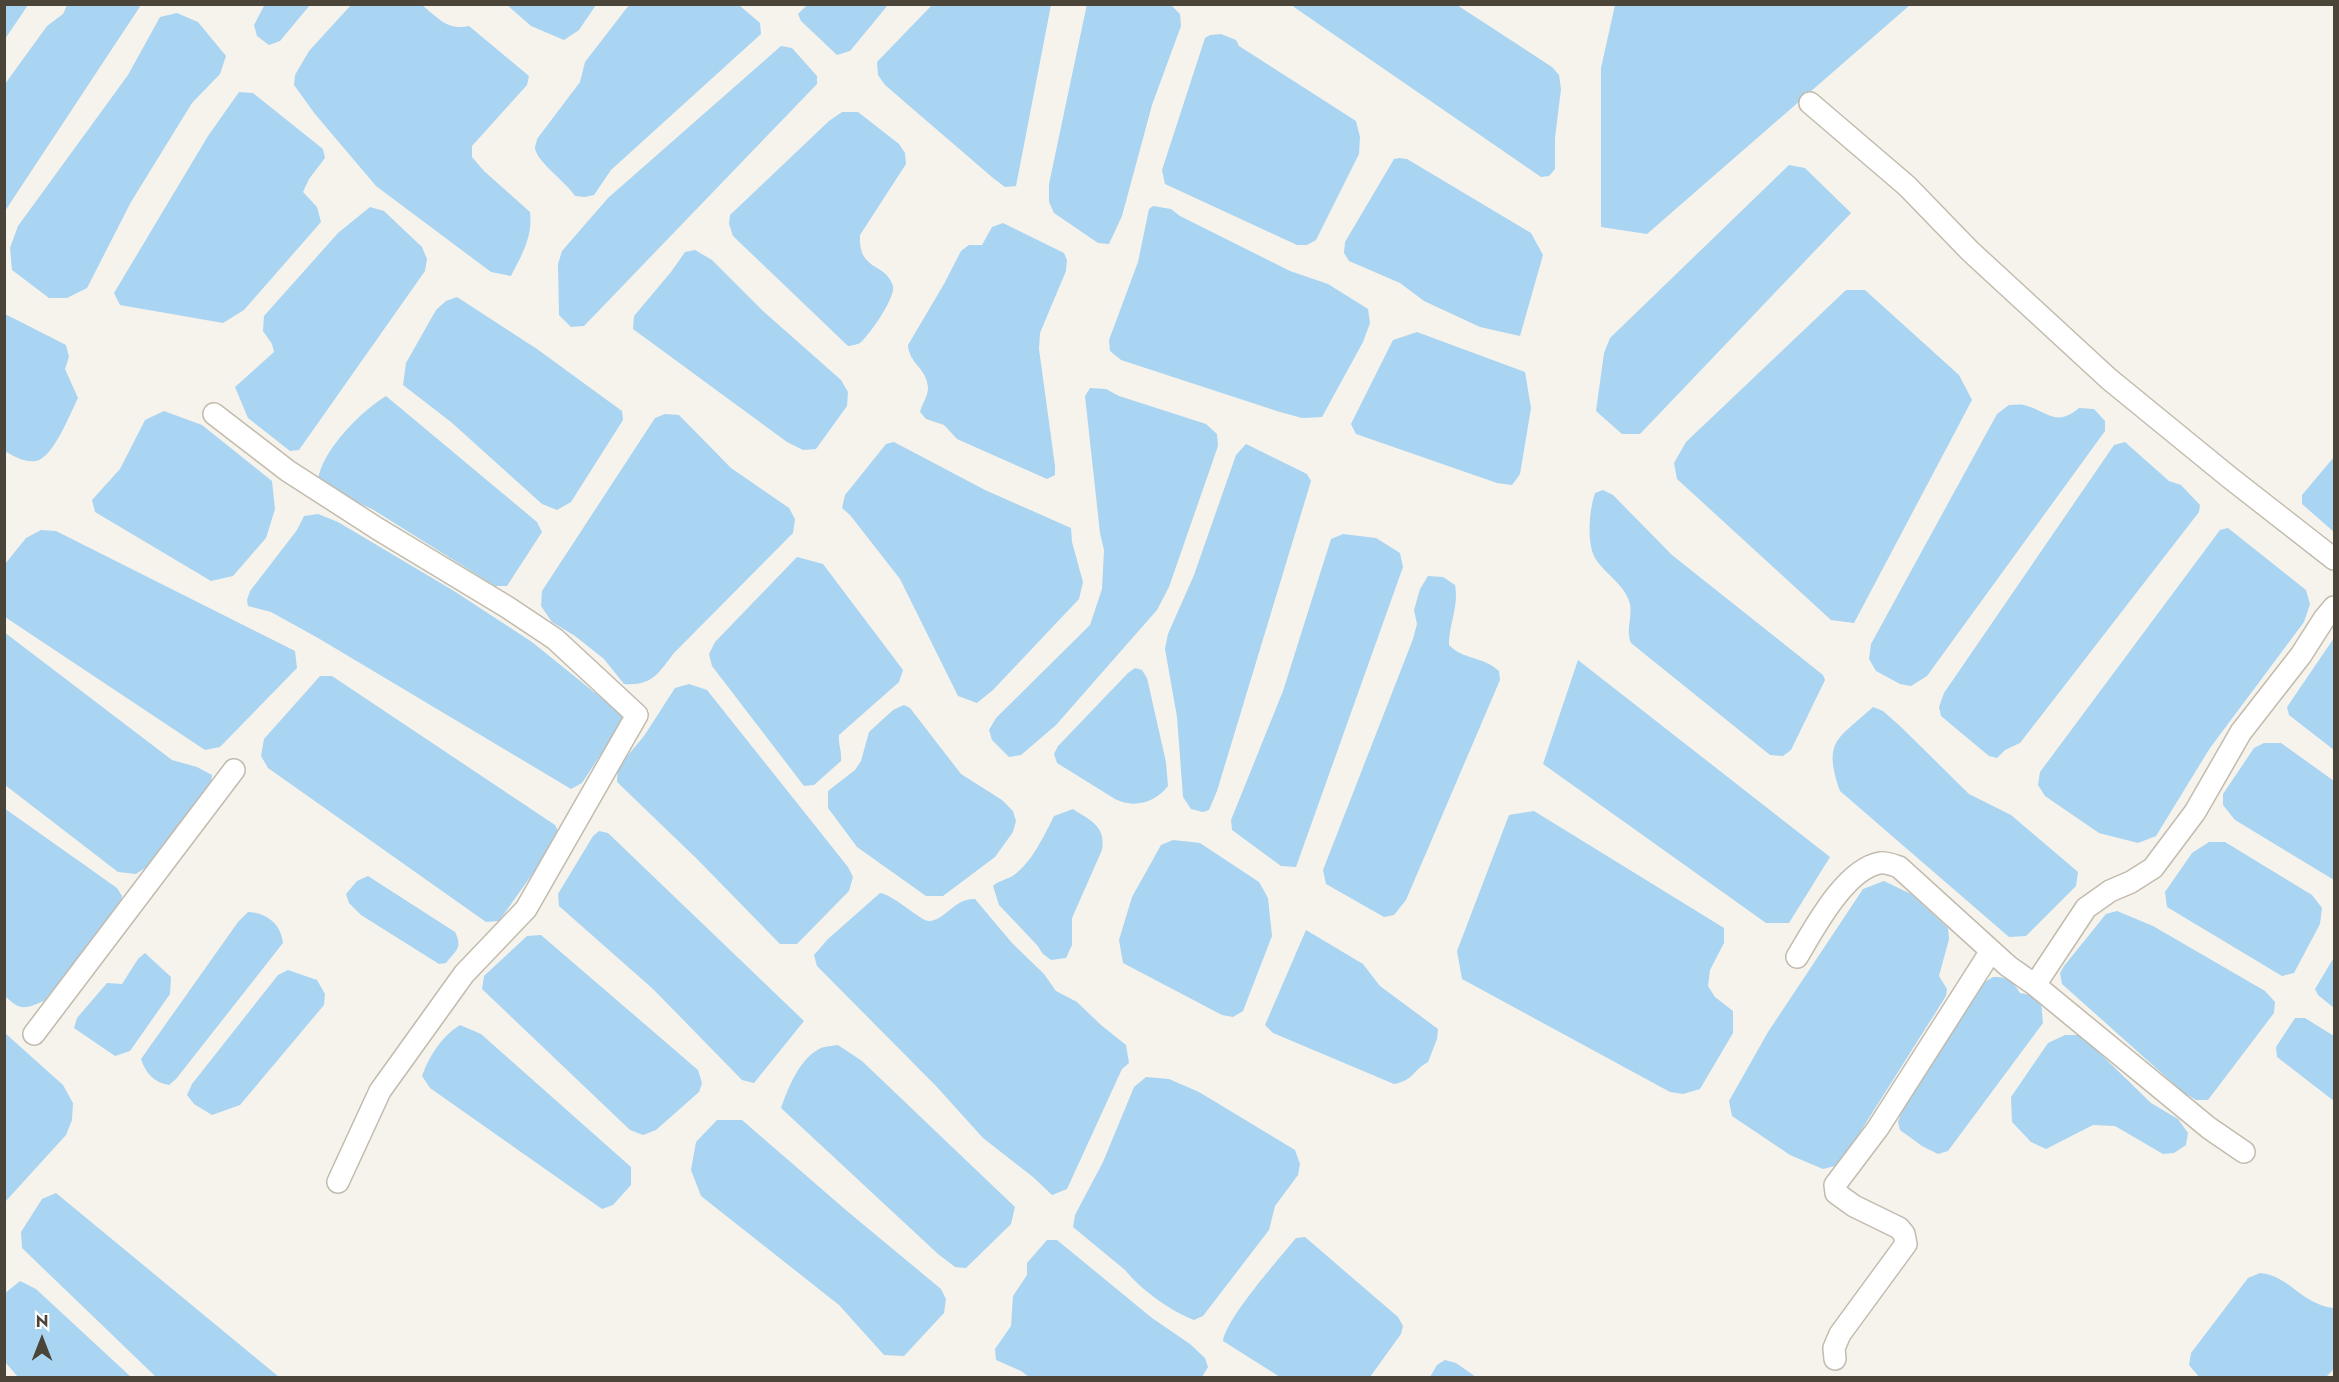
<!DOCTYPE html>
<style>
body{margin:0}
#map{position:relative;width:2339px;height:1382px;overflow:hidden;background:#f6f3ec;font-family:Jost,sans-serif}
canvas{display:block}
.frame{position:absolute;inset:0;border:6px solid #4b4439;pointer-events:none}
.north{position:absolute;left:12px;top:1310px;width:60px;height:60px;-webkit-text-stroke:4px #fff;paint-order:stroke;rotate:0deg;font-size:16px;font-weight:700;line-height:24px;text-align:center;color:#4b4439}
.north::after{content:'';display:block;margin:auto;width:21px;height:27px;background:#4b4439;clip-path:polygon(50% 0,100% 100%,50% 72%,0 100%)}
</style>
<div id="map">
<canvas width="2339" height="1382"></canvas>
<div class="frame"></div>
<div class="north">N</div>
</div>
<script>
const ctx = document.querySelector('canvas').getContext('2d');
ctx.lineJoin = 'round';
function paint(path, color) {
  ctx.fillStyle = color;
  ctx.fill(path, 'evenodd');
}
function stroke(path, color, width, dash) {
  ctx.strokeStyle = color;
  ctx.lineWidth = width;
  ctx.lineCap = dash ? 'butt' : 'round';
  ctx.setLineDash(dash || []);
  ctx.stroke(path);
}
paint(new Path2D(`
 M 5,4 L 28,5 L 5,39 L 4,5 Z
 M 265,4 L 310,4 L 310,5 L 280,41 L 269,45 L 257,36 L 254,25 Z
 M 1087,4 L 1171,5 L 1180,14 L 1181,26 L 1152,105 L 1122,216 L 1109,244 L 1098,243 L 1054,213 L 1049,202 L 1049,184 Z
 M 67,5 L 141,5 L 5,211 L 5,84 L 47,26 L 63,14 Z
 M 351,5 L 422,5 C 438,18 448,31 469,26 L 529,76 L 527,85 L 472,146 L 472,157 L 484,171 L 530,212 C 533,236 522,255 511,276 L 491,272 L 376,186 L 315,114 L 294,85 L 295,75 L 309,51 Z
 M 507,5 L 596,5 L 579,30 L 564,40 L 531,26 Z
 M 629,5 L 739,5 L 760,23 L 761,34 L 611,170 L 594,195 L 585,197 L 575,196 C 567,183 536,161 535,148 C 535,145 537,142 537,139 L 580,82 L 585,62 Z
 M 807,5 L 807,4 L 888,5 L 850,51 L 837,55 L 801,21 L 798,14 Z
 M 932,5 L 1051,5 L 1016,186 L 1005,187 L 993,178 L 885,85 L 878,75 L 877,62 Z
 M 1291,5 L 1457,5 L 1552,67 L 1559,75 L 1561,89 L 1555,138 L 1555,169 L 1549,176 L 1541,177 Z
 M 1615,5 L 1910,5 L 1647,234 L 1601,227 L 1601,68 Z
 M 177,13 L 198,22 L 226,56 L 220,74 L 192,103 L 131,202 L 87,288 L 67,298 L 49,298 L 12,270 L 10,248 L 18,226 L 128,75 L 160,17 Z
 M 1221,34 L 1236,40 L 1239,46 L 1356,121 L 1360,137 L 1359,154 L 1316,240 L 1307,245 L 1297,245 L 1165,184 L 1162,170 L 1205,38 L 1210,35 Z
 M 781,46 L 792,48 L 817,76 L 817,84 L 584,326 L 571,327 L 559,315 L 558,264 L 562,251 L 608,198 Z
 M 239,92 L 253,93 L 323,149 L 325,158 L 309,179 L 303,192 L 317,207 L 321,222 L 244,310 L 223,323 L 120,305 L 114,293 L 208,136 Z
 M 842,112 L 858,112 L 899,144 L 905,153 L 906,164 L 860,235 C 858,272 886,262 893,286 C 896,297 870,334 861,342 C 858,345 853,345 848,346 L 733,236 L 729,224 L 730,215 L 829,121 Z
 M 1399,158 L 1407,159 L 1531,233 L 1543,255 L 1520,336 L 1480,327 L 1424,301 L 1400,283 L 1349,261 L 1344,253 L 1345,242 L 1394,159 Z
 M 1789,165 L 1805,168 L 1851,213 L 1640,434 L 1622,434 L 1596,411 L 1604,353 L 1610,338 Z
 M 1153,206 L 1171,209 L 1180,216 L 1290,271 L 1328,284 L 1368,309 L 1370,323 L 1363,342 L 1322,417 L 1302,418 L 1280,412 L 1121,360 L 1110,351 L 1109,340 L 1138,262 L 1149,209 Z
 M 370,207 L 384,211 L 422,247 L 427,259 L 425,271 L 299,450 L 290,451 L 248,418 L 235,387 L 274,352 L 272,344 L 263,331 L 264,316 L 338,233 Z
 M 1003,223 L 1064,253 L 1067,260 L 1066,271 L 1040,333 L 1039,349 L 1055,466 L 1055,475 L 1047,479 L 957,439 L 944,425 L 926,419 L 920,412 C 922,404 928,396 928,388 C 927,368 909,364 908,345 L 944,284 L 961,251 L 969,245 L 982,245 L 992,227 Z
 M 695,250 L 712,260 L 763,311 L 841,380 L 848,392 L 847,406 L 816,449 L 803,450 L 787,442 L 633,329 L 634,316 L 671,272 L 685,252 Z
 M 1846,290 L 1865,290 L 1959,375 L 1972,400 L 1854,623 L 1831,620 L 1677,479 L 1674,463 L 1686,442 Z
 M 457,297 L 537,349 L 622,411 L 623,420 L 571,502 L 557,510 L 542,504 L 451,422 L 403,385 L 406,363 L 436,310 L 446,301 Z
 M 5,314 L 66,345 L 69,357 L 65,369 L 78,398 C 70,414 53,458 36,461 C 25,463 13,456 5,451 Z
 M 1417,332 L 1525,372 L 1531,408 L 1520,474 L 1512,485 L 1497,483 L 1356,434 L 1351,424 L 1393,340 Z
 M 1090,388 L 1106,389 L 1119,396 L 1206,424 L 1217,434 L 1218,446 L 1169,587 L 1157,610 L 1056,725 L 1021,755 L 1009,757 L 992,740 L 989,730 L 996,718 L 1090,625 L 1102,589 L 1104,550 L 1100,533 L 1085,396 Z
 M 386,396 L 537,522 L 542,532 L 507,586 L 495,586 L 372,509 L 318,485 C 317,455 361,411 386,396 Z
 M 2009,405 C 2014,405 2019,404 2024,405 C 2048,411 2055,428 2079,408 L 2094,409 L 2105,421 L 2105,431 L 1927,676 L 1911,686 L 1900,684 L 1876,671 L 1869,659 L 1871,644 L 1997,414 Z
 M 164,411 L 202,425 L 272,481 L 275,509 L 266,538 L 233,576 L 211,581 L 95,512 L 92,500 L 120,469 L 145,420 Z
 M 665,414 L 679,415 L 731,468 L 789,508 L 795,519 L 793,533 L 674,653 C 658,674 652,686 624,684 L 604,659 L 575,636 L 552,622 L 541,606 L 542,591 L 655,418 Z
 M 894,442 L 985,490 L 1071,528 L 1072,542 L 1083,582 L 1079,599 L 993,690 L 977,703 L 958,696 L 900,579 L 850,515 L 842,508 L 845,495 L 886,444 Z
 M 2125,442 L 2169,481 L 2181,485 L 2200,505 L 2199,512 L 2020,743 L 2005,750 L 1997,758 L 1989,756 L 1941,716 L 1939,707 L 1944,693 L 2114,445 Z
 M 1246,444 L 1307,474 L 1311,481 L 1217,791 L 1209,810 L 1203,812 L 1191,809 L 1183,797 L 1177,717 L 1165,649 L 1168,634 L 1194,575 L 1236,455 Z
 M 2334,457 L 2334,532 L 2302,504 L 2302,495 Z
 M 1603,490 L 1613,495 L 1672,555 L 1823,675 L 1825,680 L 1791,750 L 1783,756 L 1770,755 L 1631,643 C 1625,629 1634,614 1629,601 C 1624,585 1607,575 1597,561 C 1586,547 1589,510 1595,493 Z
 M 318,514 L 338,522 L 454,591 L 532,642 L 610,705 L 621,709 L 624,717 L 621,724 L 582,783 L 571,789 L 318,638 L 271,612 L 248,606 L 247,600 L 250,591 L 297,530 L 304,516 Z
 M 2228,528 L 2306,590 L 2310,604 L 2304,622 L 2210,748 L 2156,836 L 2138,843 L 2099,833 L 2045,796 L 2038,785 L 2040,772 L 2220,530 Z
 M 41,530 L 56,531 L 295,651 L 297,668 L 220,747 L 205,750 L 5,617 L 5,564 L 26,538 Z
 M 1343,534 L 1376,538 L 1400,553 L 1403,567 L 1296,867 L 1281,866 L 1232,830 L 1231,820 L 1283,691 L 1331,539 Z
 M 797,557 L 823,564 L 903,670 L 899,682 L 839,735 C 838,744 842,751 841,761 L 814,785 L 804,786 L 712,666 L 709,654 L 715,642 Z
 M 1428,576 L 1443,577 L 1455,585 C 1459,606 1449,624 1449,645 C 1463,660 1483,656 1499,671 L 1500,680 L 1406,900 L 1394,915 L 1384,917 L 1326,884 L 1323,870 L 1413,639 L 1417,624 L 1414,610 L 1420,589 Z
 M 4,632 L 172,760 L 197,767 L 212,775 L 210,790 L 151,864 L 136,874 L 118,872 L 5,785 Z
 M 2334,638 L 2334,750 L 2289,715 L 2287,707 Z
 M 1578,660 L 1830,857 L 1789,923 L 1766,923 L 1543,764 Z
 M 1135,668 L 1142,670 L 1147,678 L 1166,762 L 1168,786 C 1156,802 1134,809 1115,799 L 1057,763 L 1054,754 L 1058,746 L 1128,673 Z
 M 320,676 L 332,676 L 555,825 L 560,835 L 499,921 L 486,922 L 268,768 L 261,756 L 264,739 Z
 M 689,684 L 707,690 L 848,867 L 853,877 L 849,891 L 797,944 L 780,944 L 696,858 L 617,782 L 618,767 L 644,736 L 675,688 Z
 M 904,705 L 910,708 L 961,774 L 1002,800 L 1013,811 L 1016,821 L 1013,832 L 995,857 L 943,896 L 926,896 L 857,847 L 828,808 L 828,791 L 855,770 L 861,761 L 869,732 L 893,710 Z
 M 1873,707 L 1883,711 L 1900,726 L 1969,794 L 2011,815 L 2078,872 L 2076,886 L 2026,936 L 2009,937 L 1840,791 C 1823,740 1837,740 1873,707 Z
 M 2264,743 L 2281,743 L 2334,781 L 2334,880 L 2235,820 L 2223,805 L 2223,794 L 2254,748 Z
 M 4,808 L 117,888 L 122,896 L 120,907 L 44,1001 C 25,1009 20,1011 5,996 Z
 M 1073,809 C 1091,821 1106,826 1102,850 L 1072,918 L 1072,945 L 1066,958 L 1051,960 L 1043,954 L 1037,945 L 999,905 L 993,886 C 999,880 1007,880 1014,875 C 1032,862 1044,836 1054,816 Z
 M 1534,811 L 1724,928 L 1724,943 L 1710,970 L 1708,986 L 1715,997 L 1733,1011 L 1733,1033 L 1700,1089 L 1683,1094 L 1670,1092 L 1462,979 L 1457,951 L 1509,815 Z
 M 599,831 L 608,833 L 804,1021 L 754,1083 L 742,1080 L 653,989 L 559,906 L 558,894 L 593,836 Z
 M 1173,840 L 1200,843 L 1259,882 L 1268,898 L 1272,936 L 1243,1011 L 1233,1017 L 1222,1015 L 1123,963 L 1119,940 L 1132,897 L 1161,845 Z
 M 2209,842 L 2225,842 L 2312,895 L 2322,908 L 2320,924 L 2294,973 L 2282,976 L 2167,907 L 2165,892 L 2192,853 Z
 M 368,876 L 455,932 C 463,948 456,950 446,963 L 439,964 L 361,915 L 349,903 L 346,894 L 357,881 Z
 M 1884,881 L 1911,894 L 1948,928 L 1949,939 L 1939,976 L 1947,989 L 1946,996 L 1845,1156 L 1839,1165 L 1823,1169 L 1790,1155 L 1732,1116 L 1729,1101 L 1768,1032 L 1863,889 Z
 M 880,893 C 896,896 920,921 929,921 C 946,920 954,898 975,899 L 1012,943 L 1044,974 L 1056,991 L 1077,1002 L 1101,1025 L 1126,1045 L 1129,1063 L 1122,1069 L 1067,1189 L 1052,1195 L 1033,1177 L 983,1138 L 936,1086 L 817,966 L 814,955 L 828,939 Z
 M 2117,911 L 2153,926 L 2265,991 L 2275,1002 L 2274,1013 L 2208,1100 L 2196,1100 L 2184,1093 L 2062,984 L 2060,973 L 2064,966 L 2106,914 Z
 M 248,912 C 267,913 281,924 283,943 L 176,1079 L 169,1085 C 154,1083 145,1072 141,1059 L 238,922 Z
 M 1306,930 L 1363,964 L 1380,986 L 1438,1029 L 1437,1039 L 1428,1062 C 1412,1071 1414,1080 1394,1084 L 1273,1033 L 1265,1025 Z
 M 541,935 L 698,1070 L 702,1083 L 699,1092 L 656,1130 L 643,1135 L 630,1130 L 482,989 L 484,976 L 527,936 Z
 M 145,953 L 171,977 L 170,994 L 130,1051 L 115,1056 L 74,1028 L 77,1018 L 107,983 L 122,984 L 138,959 Z
 M 2333,959 L 2334,959 L 2334,1008 L 2318,995 L 2315,989 Z
 M 288,970 L 317,980 L 325,994 L 324,1005 L 240,1105 L 212,1115 L 194,1104 L 187,1095 L 192,1084 L 278,975 Z
 M 1993,977 C 2007,976 2013,981 2020,993 L 2031,995 L 2041,1001 L 2043,1023 L 1948,1151 L 1938,1154 L 1922,1146 L 1900,1130 L 1898,1122 L 1901,1113 L 1983,983 Z
 M 2295,1018 L 2305,1018 L 2334,1036 L 2334,1101 L 2277,1057 L 2276,1047 Z
 M 460,1025 L 481,1034 L 631,1167 L 631,1185 L 613,1205 L 602,1209 L 430,1088 L 422,1076 C 429,1056 442,1036 460,1025 Z
 M 5,1033 L 63,1085 L 73,1103 L 72,1120 L 66,1135 L 5,1202 Z
 M 2065,1035 L 2081,1035 L 2151,1103 L 2178,1119 L 2188,1133 L 2186,1145 L 2174,1153 L 2163,1154 L 2115,1126 L 2093,1125 L 2046,1149 L 2031,1142 L 2012,1122 L 2011,1097 L 2048,1043 Z
 M 838,1045 L 862,1061 L 1015,1207 L 1011,1224 L 966,1268 L 955,1267 L 938,1254 L 781,1108 C 788,1088 799,1060 819,1049 C 824,1046 832,1046 838,1045 Z
 M 1146,1077 L 1169,1079 L 1199,1092 L 1295,1150 L 1300,1164 L 1298,1175 L 1275,1206 L 1269,1230 L 1203,1316 L 1194,1320 C 1172,1312 1140,1289 1125,1270 L 1073,1227 L 1075,1215 L 1103,1162 L 1134,1087 Z
 M 717,1120 L 742,1120 L 847,1211 L 941,1289 L 946,1299 L 944,1313 L 904,1356 L 884,1355 L 839,1305 L 701,1196 L 691,1170 L 696,1142 Z
 M 56,1193 L 279,1377 L 156,1377 L 22,1248 L 21,1232 L 42,1199 Z
 M 1305,1237 L 1398,1317 L 1403,1326 L 1401,1334 L 1370,1377 L 1280,1377 L 1223,1341 C 1227,1317 1279,1259 1296,1238 Z
 M 1047,1240 L 1057,1240 L 1152,1318 L 1190,1344 L 1205,1358 L 1208,1367 L 1202,1377 L 1029,1377 L 1021,1371 L 996,1360 L 995,1349 L 1011,1326 L 1013,1296 L 1027,1275 L 1027,1263 Z
 M 2260,1273 C 2289,1275 2302,1305 2334,1308 L 2334,1369 L 2326,1377 L 2199,1377 L 2189,1365 L 2191,1353 L 2248,1278 Z
 M 20,1281 L 36,1289 L 131,1377 L 18,1377 L 5,1362 L 4,1294 Z
 M 1445,1360 L 1456,1363 L 1476,1377 L 1430,1377 L 1437,1365 Z`), '#a9d4f2');
const minor = new Path2D(`
 M 1810,103 L 1907,186 L 1970,251 L 2109,379 L 2229,477 L 2334,559
 M 214,414 L 288,471 L 378,529 L 507,607 L 555,639 L 637,715 L 526,909 L 464,974 L 380,1091 L 338,1182
 M 1797,957 C 1814,929 1845,869 1880,863 C 1886,862 1893,865 1899,867 L 2008,966 L 2035,985 L 2086,908 L 2110,891 L 2131,882 L 2153,868 L 2195,812 L 2241,732 L 2301,655 L 2324,619 L 2334,607
 M 2035,985 L 2209,1128 L 2244,1152
 M 34,1034 L 234,770
 M 1835,1359 L 1834,1348 L 1840,1334 L 1906,1244 L 1904,1234 L 1899,1228 L 1854,1206 L 1836,1193 L 1835,1185 L 1878,1128 L 1991,951`);
stroke(minor, '#c2bbae', 24);
stroke(minor, '#fff', 21);
</script>
